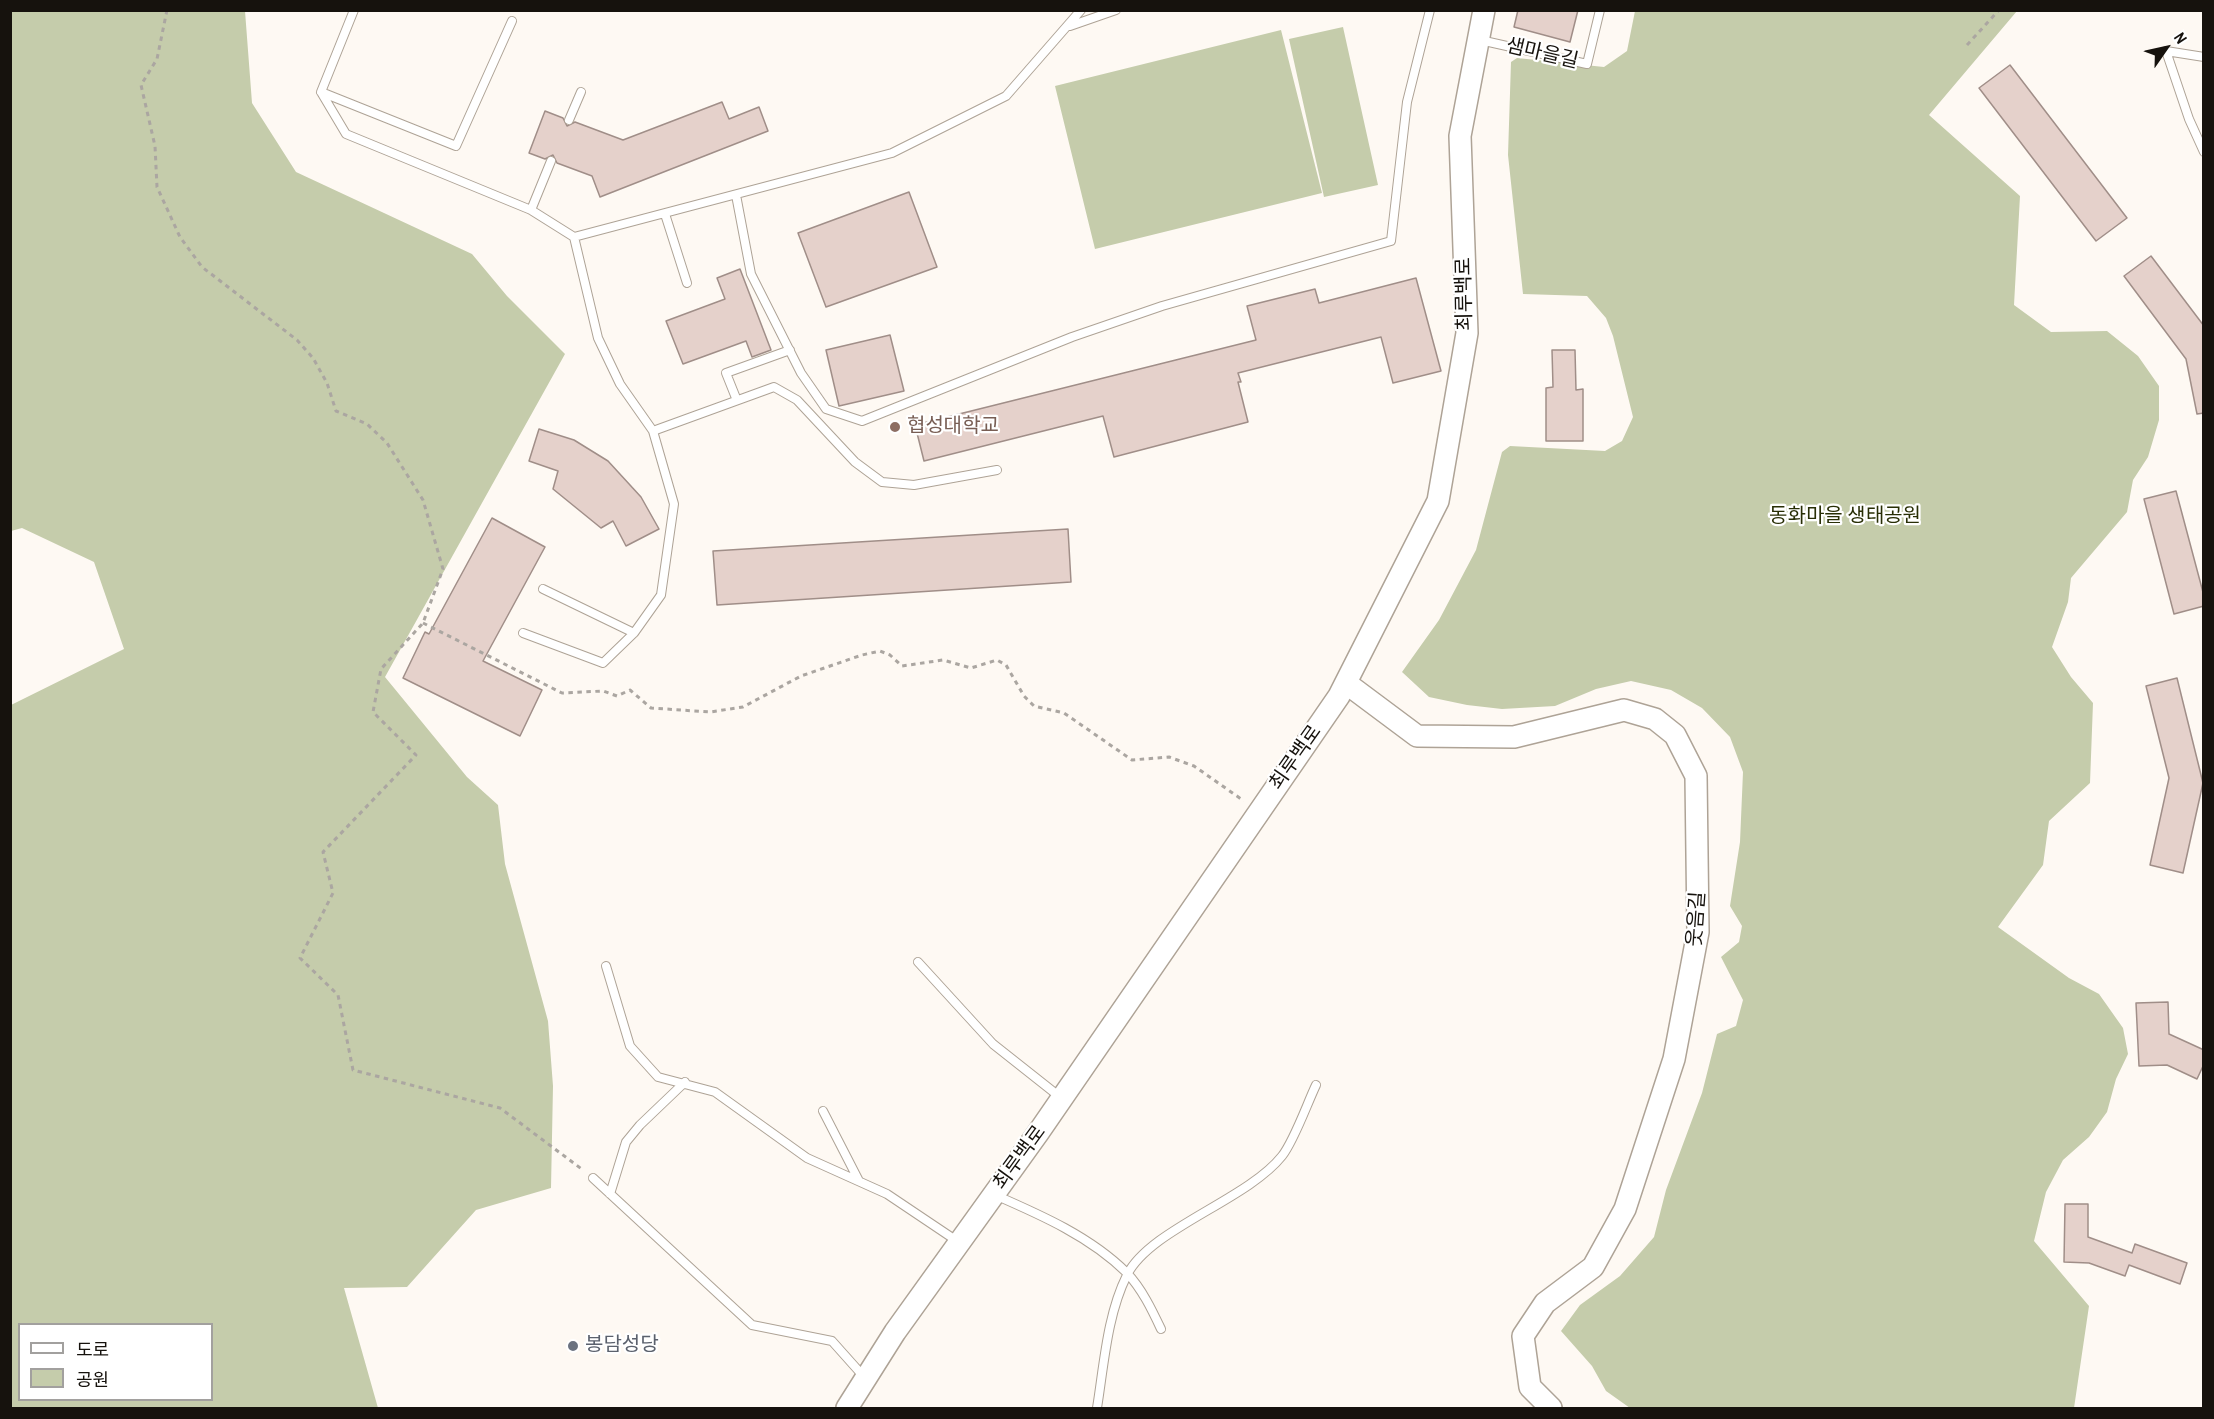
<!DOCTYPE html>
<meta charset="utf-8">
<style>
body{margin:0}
#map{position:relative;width:2214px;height:1419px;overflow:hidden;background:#fef9f3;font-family:"Archivo Narrow","Noto Sans KR",sans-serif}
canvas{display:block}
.frame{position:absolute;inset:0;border:12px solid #16120d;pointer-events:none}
.legend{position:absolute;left:18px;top:1323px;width:195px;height:78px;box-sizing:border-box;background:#fff;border:2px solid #a2a09e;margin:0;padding:8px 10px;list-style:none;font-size:18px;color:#16120d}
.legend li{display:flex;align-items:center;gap:12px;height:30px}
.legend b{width:30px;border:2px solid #a2a09e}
.north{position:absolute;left:2136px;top:18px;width:60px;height:60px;-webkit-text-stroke:4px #fff;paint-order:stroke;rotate:56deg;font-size:16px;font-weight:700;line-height:24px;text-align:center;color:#16120d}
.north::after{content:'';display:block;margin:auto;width:21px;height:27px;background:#16120d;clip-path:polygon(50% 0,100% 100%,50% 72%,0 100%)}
</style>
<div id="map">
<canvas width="2214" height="1419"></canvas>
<div class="frame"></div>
<ul class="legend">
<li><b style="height:8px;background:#fff"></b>도로</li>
<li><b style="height:16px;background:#c5ccab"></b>공원</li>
</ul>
<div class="north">N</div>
</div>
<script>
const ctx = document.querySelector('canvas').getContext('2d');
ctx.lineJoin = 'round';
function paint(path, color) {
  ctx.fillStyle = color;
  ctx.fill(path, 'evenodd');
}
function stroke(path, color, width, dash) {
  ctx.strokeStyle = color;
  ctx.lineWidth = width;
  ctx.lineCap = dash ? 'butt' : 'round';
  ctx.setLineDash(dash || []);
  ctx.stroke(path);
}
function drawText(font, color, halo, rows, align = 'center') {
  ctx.font = font + ' "Archivo Narrow","Noto Sans KR",sans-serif';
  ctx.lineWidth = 4.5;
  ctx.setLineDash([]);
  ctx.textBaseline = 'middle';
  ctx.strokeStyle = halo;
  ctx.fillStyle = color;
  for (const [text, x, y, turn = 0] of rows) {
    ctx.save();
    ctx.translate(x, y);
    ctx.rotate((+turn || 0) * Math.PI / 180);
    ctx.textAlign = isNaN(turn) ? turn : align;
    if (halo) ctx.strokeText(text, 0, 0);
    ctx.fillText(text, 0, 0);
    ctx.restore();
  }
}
paint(new Path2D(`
 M 10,11 L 245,11 L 252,103 L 296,172 L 472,254 L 507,296 L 565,354 L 385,677 L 467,777 L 498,805 L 505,864 L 548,1021 L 553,1086 L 551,1188 L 476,1210 L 407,1287 L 344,1288 L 378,1408 L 11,1408 L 11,705 L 124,649 L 94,562 L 22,528 L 11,531 ZM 20,1324 L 212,1324 L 212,1400 L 20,1400 Z
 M 1635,11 L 2017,11 L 1929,115 L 2020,196 L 2014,305 L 2051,332 L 2107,331 L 2138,356 L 2159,386 L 2159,420 L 2148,457 L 2133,480 L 2127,512 L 2071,578 L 2068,602 L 2052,647 L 2071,677 L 2093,703 L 2090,783 L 2049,821 L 2043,865 L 1998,927 L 2069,978 L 2099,994 L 2123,1028 L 2128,1054 L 2116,1079 L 2107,1112 L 2089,1137 L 2063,1160 L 2046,1192 L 2034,1241 L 2089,1306 L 2074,1408 L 1630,1408 L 1606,1391 L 1592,1366 L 1561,1331 L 1580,1305 L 1620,1276 L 1654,1237 L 1666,1190 L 1702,1093 L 1717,1034 L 1736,1026 L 1743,1000 L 1721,957 L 1739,942 L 1742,926 L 1730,906 L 1740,842 L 1743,772 L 1730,737 L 1702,708 L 1671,690 L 1631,681 L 1596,689 L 1555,706 L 1502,709 L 1467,705 L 1429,697 L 1402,672 L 1439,620 L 1476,550 L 1502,452 L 1510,446 L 1605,451 L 1622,441 L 1633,417 L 1613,336 L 1606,318 L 1587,296 L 1523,294 L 1508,155 L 1511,62 L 1517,58 L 1604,67 L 1627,51 Z
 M 1343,27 L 1378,185 L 1324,197 L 1289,39 Z
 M 1281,30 L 1322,193 L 1095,249 L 1055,86 Z`), '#c5ccab');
const building = new Path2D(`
 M 1518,10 L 1578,10 L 1570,42 L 1514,27 Z
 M 2010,65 L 2127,218 L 2096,241 L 1979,88 Z
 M 722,102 L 729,119 L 759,107 L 768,131 L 600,197 L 592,176 L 557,163 L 553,155 L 545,159 L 529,153 L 545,111 L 563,118 L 567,126 L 575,122 L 623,140 Z
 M 909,192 L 937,267 L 826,307 L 798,233 Z
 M 2151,256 L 2204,326 L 2204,413 L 2197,414 L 2186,359 L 2124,276 Z
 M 740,269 L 771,350 L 752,357 L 746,341 L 683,364 L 666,321 L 725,299 L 717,278 Z
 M 1416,278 L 1441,371 L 1393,383 L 1381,337 L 1238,373 L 1241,382 L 1238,382 L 1248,422 L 1114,457 L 1103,416 L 924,461 L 915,425 L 1256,340 L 1247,306 L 1315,289 L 1319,303 Z
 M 890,335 L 904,391 L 839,406 L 826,350 Z
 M 1552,350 L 1575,350 L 1576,390 L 1583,389 L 1583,441 L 1546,441 L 1546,388 L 1553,387 Z
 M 539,429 L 574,440 L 608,461 L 641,497 L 659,529 L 626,546 L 613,521 L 601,528 L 553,489 L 558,471 L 529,461 Z
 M 2176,491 L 2204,596 L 2204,606 L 2174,614 L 2144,499 Z
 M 492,518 L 545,547 L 483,661 L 542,690 L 520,736 L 403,678 L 425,632 L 429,634 Z
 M 1068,529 L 1071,582 L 717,605 L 713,551 Z
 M 2177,678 L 2203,783 L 2183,873 L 2150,865 L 2169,778 L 2146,686 Z
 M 2168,1002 L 2169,1034 L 2204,1050 L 2204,1064 L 2197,1079 L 2167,1065 L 2139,1066 L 2136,1003 Z
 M 2065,1204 L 2088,1204 L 2088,1237 L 2132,1253 L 2135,1244 L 2187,1263 L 2180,1284 L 2129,1265 L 2125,1276 L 2089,1263 L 2064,1262 Z`);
paint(building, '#e5d1cb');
stroke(building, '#a08e88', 1.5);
const lane = new Path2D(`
 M 354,10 L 321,92 L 346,134 L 531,210 L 574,237 L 892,153 L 1006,96 L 1081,10
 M 1070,26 L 1116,10
 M 1480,40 L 1587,64 L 1600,10
 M 2204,57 L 2166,51 L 2189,119 L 2204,152
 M 321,92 L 456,146 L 512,21
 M 569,120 L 581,92
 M 736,195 L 751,274 L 801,373 L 826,409 L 862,421 L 1072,337 L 1162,306 L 1391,241 L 1407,102 L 1430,10
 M 531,210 L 551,161
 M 665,214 L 687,283
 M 574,237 L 598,338 L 620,384 L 653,431 L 774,387 L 797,400 L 855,462 L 882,482 L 914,485 L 997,470
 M 736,398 L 726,373 L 790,350
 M 543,589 L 634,633
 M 523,633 L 603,663 L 634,633 L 661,595 L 674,504 L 653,431
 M 918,962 L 993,1044 L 1060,1097
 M 606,966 L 630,1046 L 658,1077 L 715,1092 L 807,1158 L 887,1194 L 957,1241
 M 823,1111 L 859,1181
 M 593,1178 L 752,1325 L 832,1341 L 865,1378
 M 610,1194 L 626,1142 L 640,1125 L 685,1082
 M 995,1195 C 1041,1215 1091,1237 1127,1273 C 1142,1289 1152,1310 1161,1329
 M 1097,1408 C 1104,1365 1107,1315 1127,1275 C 1150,1229 1247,1200 1282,1156 C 1294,1141 1307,1104 1316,1085`);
const secondary = new Path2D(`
 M 1346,683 L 1417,736 L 1514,737 L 1624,710 L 1655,719 L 1675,735 L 1696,776 L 1698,932 L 1674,1059 L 1625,1209 L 1593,1267 L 1545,1303 L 1523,1336 L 1530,1387 L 1551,1408
 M 847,1408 L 895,1332 L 1038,1133 L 1339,696 L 1438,501 L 1467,333 L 1460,136 L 1484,10`);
stroke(lane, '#aea396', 10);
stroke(secondary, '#aea396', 24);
stroke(new Path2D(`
 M 167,10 L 157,59 L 141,85 L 155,146 L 157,187 L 180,237 L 202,267 L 297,340 L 313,358 L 327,383 L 336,411 L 367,424 L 387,443 L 423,500 L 443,569 L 423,623 L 381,669 L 373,712 L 416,755 L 323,852 L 333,893 L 300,958 L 338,995 L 353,1070 L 500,1108 L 583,1170
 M 1967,45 L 1999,10
 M 423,623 L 562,693 L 603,691 L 617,696 L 630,690 L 651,708 L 710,712 L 743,707 L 801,676 L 862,655 L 880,651 L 890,655 L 902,666 L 943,660 L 971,668 L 997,660 L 1006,665 L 1024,696 L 1034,706 L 1064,713 L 1132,760 L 1169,757 L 1194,766 L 1244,801`), '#aba6a1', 3, [4.5, 4.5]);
stroke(lane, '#fff', 8);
stroke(secondary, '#fff', 21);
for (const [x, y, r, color] of [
 [895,427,6,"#8d6e63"],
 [573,1346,6,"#6b7280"]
]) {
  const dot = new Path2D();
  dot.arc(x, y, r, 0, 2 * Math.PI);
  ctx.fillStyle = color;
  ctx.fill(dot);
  stroke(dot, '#fff', 2);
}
drawText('20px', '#16120d', '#fff', [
 ["샘마을길",1542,54,13],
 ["최루백로",1465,294,-91],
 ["최루백로",1296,758,-55],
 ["웃음길",1697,919,-86],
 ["최루백로",1020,1158,-54]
]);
drawText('20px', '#785e54', '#fff', [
 ["협성대학교",907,427]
], 'left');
drawText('20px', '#282e05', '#fff', [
 ["동화마을 생태공원",1845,517]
]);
drawText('20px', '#5b616d', '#fff', [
 ["봉담성당",585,1346]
], 'left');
</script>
